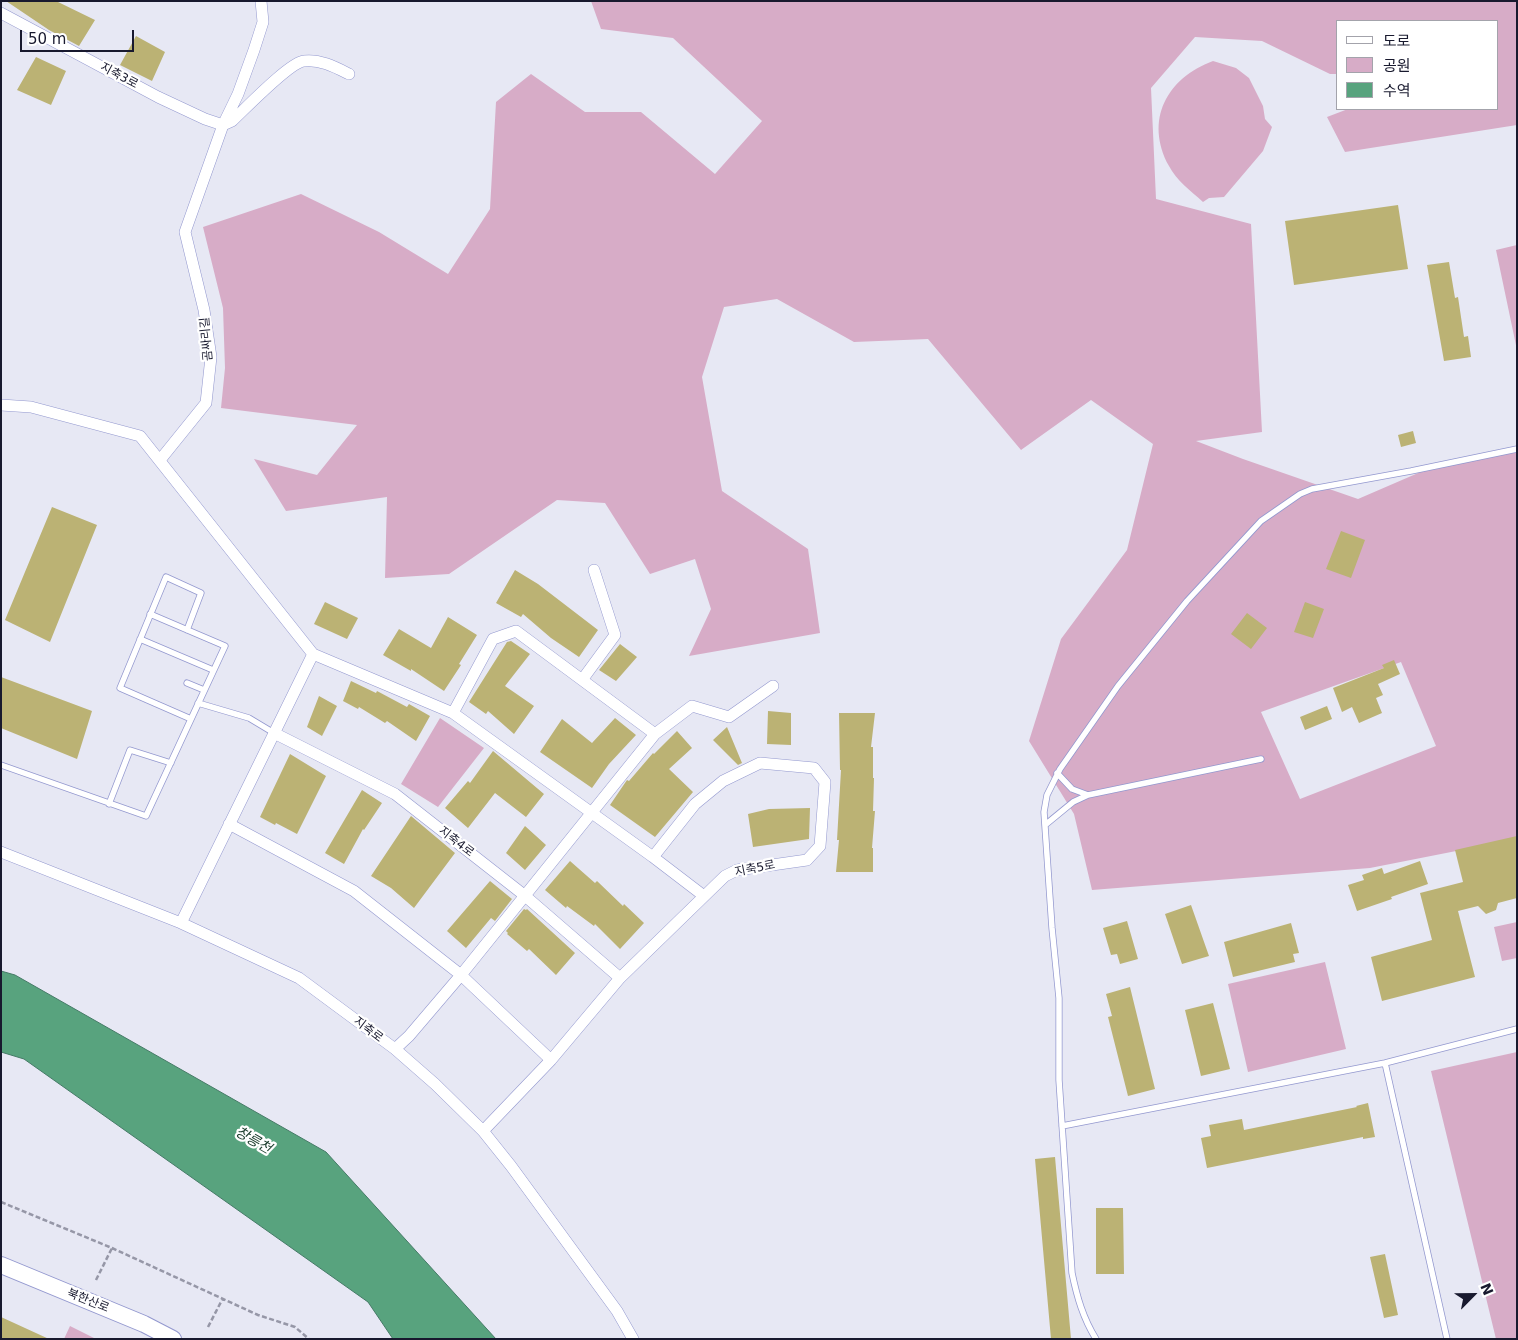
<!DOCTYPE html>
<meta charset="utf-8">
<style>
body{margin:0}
#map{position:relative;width:1518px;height:1340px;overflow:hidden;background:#e7e8f4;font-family:"DejaVu Sans","Noto Sans KR",sans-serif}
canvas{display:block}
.frame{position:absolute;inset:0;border:2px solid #18192e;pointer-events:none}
.legend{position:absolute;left:1336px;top:20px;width:162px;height:90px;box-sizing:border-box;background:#fff;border:1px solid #a3a3ab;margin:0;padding:6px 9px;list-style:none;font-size:15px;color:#18192e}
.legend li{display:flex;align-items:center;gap:10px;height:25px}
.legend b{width:25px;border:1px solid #a3a3ab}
.north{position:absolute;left:1448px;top:1270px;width:50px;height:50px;-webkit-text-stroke:4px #fff;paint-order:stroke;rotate:67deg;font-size:14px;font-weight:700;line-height:20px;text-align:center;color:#18192e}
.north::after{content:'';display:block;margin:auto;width:18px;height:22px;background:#18192e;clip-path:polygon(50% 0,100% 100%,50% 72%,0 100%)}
.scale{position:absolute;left:20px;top:30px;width:114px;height:22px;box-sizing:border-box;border:2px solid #18192e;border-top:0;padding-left:6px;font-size:15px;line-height:18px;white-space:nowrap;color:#18192e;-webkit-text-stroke:4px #fff;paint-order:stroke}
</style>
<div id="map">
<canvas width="1518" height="1340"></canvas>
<div class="frame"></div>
<ul class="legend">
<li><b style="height:6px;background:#fff"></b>도로</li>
<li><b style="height:14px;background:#d7acc7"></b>공원</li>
<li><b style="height:14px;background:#58a37e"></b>수역</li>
</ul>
<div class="north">N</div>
<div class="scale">50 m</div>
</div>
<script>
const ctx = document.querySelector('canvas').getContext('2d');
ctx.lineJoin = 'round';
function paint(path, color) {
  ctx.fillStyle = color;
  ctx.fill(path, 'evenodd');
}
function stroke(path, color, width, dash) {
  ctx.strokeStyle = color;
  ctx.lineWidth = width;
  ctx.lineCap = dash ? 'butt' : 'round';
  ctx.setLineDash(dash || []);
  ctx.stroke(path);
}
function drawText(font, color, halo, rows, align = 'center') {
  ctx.font = font + ' "DejaVu Sans","Noto Sans KR",sans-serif';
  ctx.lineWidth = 4.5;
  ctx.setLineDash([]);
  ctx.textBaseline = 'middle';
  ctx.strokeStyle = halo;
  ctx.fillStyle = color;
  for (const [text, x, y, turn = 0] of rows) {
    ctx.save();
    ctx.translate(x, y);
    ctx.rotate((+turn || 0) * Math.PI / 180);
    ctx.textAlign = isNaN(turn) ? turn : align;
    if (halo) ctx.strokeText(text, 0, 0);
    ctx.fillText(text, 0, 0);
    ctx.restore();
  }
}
paint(new Path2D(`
 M 591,1 L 1517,1 L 1517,125 L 1345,152 L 1327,117 L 1348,109 L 1497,109 L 1497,21 L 1337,21 L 1337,74 L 1330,74 L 1262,41 L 1195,37 L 1151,88 L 1156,199 L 1251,224 L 1262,432 L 1196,441 L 1243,459 L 1358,499 L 1439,464 L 1517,448 L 1517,839 L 1370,868 L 1092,890 L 1074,814 L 1029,741 L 1061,639 L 1127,550 L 1153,444 L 1091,400 L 1021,450 L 928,339 L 854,342 L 777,299 L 724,307 L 702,377 L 722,491 L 808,549 L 820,633 L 689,656 L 711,609 L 695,559 L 650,574 L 605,503 L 557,500 L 449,574 L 385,578 L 387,497 L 286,511 L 254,459 L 317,475 L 357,425 L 221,408 L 225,368 L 223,308 L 203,227 L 301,194 L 379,232 L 448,274 L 490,209 L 496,102 L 531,74 L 585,112 L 641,112 L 715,174 L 762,121 L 673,38 L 601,29 ZM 1401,662 L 1436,746 L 1300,799 L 1261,712 Z
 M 1213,61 L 1236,68 L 1249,78 L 1263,106 L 1265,119 L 1272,127 L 1263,151 L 1224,197 L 1209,198 L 1203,202 C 1191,191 1176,180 1169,166 C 1144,120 1167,78 1213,61 Z
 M 1517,245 L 1517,350 L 1496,250 Z
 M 440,718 L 484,748 L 438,807 L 401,784 Z
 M 1517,922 L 1517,958 L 1502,961 L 1494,927 Z
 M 1325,962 L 1346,1049 L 1248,1072 L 1228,984 Z
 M 1517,1052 L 1517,1339 L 1496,1339 L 1431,1071 Z
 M 70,1326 L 96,1339 L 64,1339 Z`), '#d7acc7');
const water = new Path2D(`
 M 1,971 L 15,975 L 326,1152 L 496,1339 L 393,1339 L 368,1302 L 24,1059 L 1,1052 Z`);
paint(water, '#58a37e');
stroke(water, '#457a66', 1);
paint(new Path2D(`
 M 6,1 L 56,1 L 95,20 L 79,46 L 49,30 Z
 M 136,36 L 165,52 L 152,81 L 120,65 Z
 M 36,57 L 66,71 L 51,105 L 17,90 Z
 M 1398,205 L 1408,269 L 1294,285 L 1285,221 Z
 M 1449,262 L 1455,298 L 1458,297 L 1464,337 L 1468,336 L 1471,357 L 1444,361 L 1427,265 Z
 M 1413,431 L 1416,443 L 1401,447 L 1398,435 Z
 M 52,507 L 97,525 L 50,642 L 5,620 Z
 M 1341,531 L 1365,540 L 1351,578 L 1326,569 Z
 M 515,570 L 538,584 L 598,630 L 579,657 L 551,638 L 523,614 L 521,617 L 496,603 Z
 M 325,602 L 358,618 L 347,639 L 314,624 Z
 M 1305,602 L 1324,609 L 1313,638 L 1294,632 Z
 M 1247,613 L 1267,628 L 1251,649 L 1231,634 Z
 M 448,617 L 477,635 L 459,664 L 461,665 L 444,691 L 411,669 L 411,671 L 383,655 L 399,629 L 431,648 Z
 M 511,641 L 530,654 L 505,686 L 534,706 L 514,734 L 488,711 L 486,714 L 469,702 L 507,642 Z
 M 620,644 L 637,657 L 616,681 L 599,670 Z
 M 1394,660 L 1400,674 L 1378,684 L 1383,695 L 1376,698 L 1382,713 L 1359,723 L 1352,707 L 1342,712 L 1333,688 L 1384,668 L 1382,665 Z
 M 1,677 L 92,711 L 77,759 L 1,728 Z
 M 351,681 L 376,693 L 377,691 L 407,707 L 409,704 L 430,716 L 416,741 L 387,721 L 385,723 L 359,707 L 358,709 L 343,701 Z
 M 319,696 L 337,706 L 322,736 L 307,727 Z
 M 1327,706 L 1332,719 L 1305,730 L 1300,717 Z
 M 768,711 L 791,713 L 791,745 L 767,744 Z
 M 839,713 L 875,713 L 871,747 L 873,747 L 873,778 L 874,778 L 873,811 L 875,811 L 872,848 L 873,848 L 873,872 L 836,872 L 839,840 L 837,840 L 841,770 L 840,770 Z
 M 615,718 L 636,735 L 609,764 L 592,788 L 540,752 L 562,719 L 592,743 Z
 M 727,727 L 742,763 L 738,765 L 713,740 Z
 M 677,731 L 692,748 L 669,769 L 693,792 L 655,837 L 610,805 L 627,780 L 629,781 L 653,753 L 654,754 Z
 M 493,751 L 544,794 L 526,817 L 495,793 L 468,828 L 445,808 L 468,781 L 470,783 Z
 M 290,754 L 326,776 L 297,834 L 276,823 L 275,825 L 260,817 Z
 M 362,790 L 382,803 L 364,830 L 363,829 L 344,864 L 325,853 Z
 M 810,808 L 809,839 L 753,847 L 748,814 L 769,809 Z
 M 411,816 L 455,853 L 414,908 L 391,888 L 371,876 Z
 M 525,826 L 546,845 L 525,870 L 506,853 Z
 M 1517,836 L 1517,898 L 1498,903 L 1496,910 L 1486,914 L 1478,906 L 1458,911 L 1475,977 L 1382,1001 L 1371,957 L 1432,940 L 1420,893 L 1463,882 L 1455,850 Z
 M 570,861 L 595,883 L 597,881 L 623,906 L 624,904 L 644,923 L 620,949 L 595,924 L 594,926 L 567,906 L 566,908 L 545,890 Z
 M 1420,861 L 1428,884 L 1391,897 L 1392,899 L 1357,911 L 1348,885 L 1364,880 L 1362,875 L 1382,868 L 1384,874 Z
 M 490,881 L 512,899 L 495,921 L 491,918 L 466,948 L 447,931 Z
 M 1191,905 L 1209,956 L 1182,964 L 1165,914 Z
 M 524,909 L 526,910 L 527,909 L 575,953 L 556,975 L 529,949 L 527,951 L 507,934 L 508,933 L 506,931 Z
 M 1127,921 L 1138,959 L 1120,964 L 1117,954 L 1111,955 L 1103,928 Z
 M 1291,923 L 1299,953 L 1293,954 L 1295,962 L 1233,977 L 1224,942 Z
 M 1130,987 L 1155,1089 L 1128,1096 L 1108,1017 L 1112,1016 L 1106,994 Z
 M 1213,1003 L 1230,1069 L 1201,1076 L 1185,1010 Z
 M 1368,1103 L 1375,1137 L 1363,1139 L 1363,1137 L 1207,1168 L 1201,1138 L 1211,1136 L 1209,1125 L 1242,1119 L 1244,1130 L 1357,1107 L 1356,1106 Z
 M 1055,1157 L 1071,1339 L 1051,1339 L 1035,1159 Z
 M 1096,1208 L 1123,1208 L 1124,1274 L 1096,1274 Z
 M 1385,1254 L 1398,1315 L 1384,1318 L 1370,1257 Z
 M 1,1317 L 49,1339 L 1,1339 Z`), '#bbb274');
const service = new Path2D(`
 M 187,630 L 201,593 L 166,577 L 120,688 L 191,719
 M 140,639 L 213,670
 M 187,683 L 204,690
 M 198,703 L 249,718 L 274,733
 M 1,765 L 146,816 L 225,646 L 150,614
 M 1088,795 L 1261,759
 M 109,804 L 130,750 L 171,763
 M 1045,825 L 1073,802 L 1088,795 L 1072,789 L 1057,773
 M 1385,1063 L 1447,1339
 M 1062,1126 L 1385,1063 L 1517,1029
 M 1096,1339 C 1083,1318 1077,1297 1072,1273 L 1059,1080 L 1059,998 L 1052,928 L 1044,812 L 1047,795 L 1060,769 L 1118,686 L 1187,601 L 1261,521 L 1300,494 L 1312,489 L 1411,471 L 1517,449`);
const minor = new Path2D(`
 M 1,13 L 158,97 L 205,119 L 223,125 L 232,121 C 245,109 290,62 304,61 C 320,59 335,67 349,74
 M 1,405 L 31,407 L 140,436 L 313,654
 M 160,460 L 206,403 L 211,357 L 204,310 L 185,232 L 223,125 L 238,94 L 254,50 L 263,22 L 261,1
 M 582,680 L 615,635 L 594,570
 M 453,713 L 493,639 L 516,631 L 655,734
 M 274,733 L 395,794 L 524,895 L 620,978
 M 229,824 L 354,891 L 461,975 L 551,1060
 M 1,852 L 181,923 L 299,978 L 395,1049 L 435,1084 L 483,1131 L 511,1166 L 617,1311 L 633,1339
 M 181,923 L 313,654 L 453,713 L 653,857 L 704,896
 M 395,1049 L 409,1036 L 461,975 L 655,734 L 692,706 L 729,717 L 773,686
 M 483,1131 L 551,1060 L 620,978 L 725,876 L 737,870 L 807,860 L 820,846 L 825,782 L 814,768 L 760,763 L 723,781 L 695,804 L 653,857`);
const secondary = new Path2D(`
 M 1,1265 L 144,1324 L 173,1339`);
stroke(service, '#9398cf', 7);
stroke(minor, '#9398cf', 12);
stroke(secondary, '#9398cf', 18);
stroke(new Path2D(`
 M 1,1202 L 112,1248 L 258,1315 L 295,1327 L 309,1339
 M 96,1280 L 112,1248
 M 208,1327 L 223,1298`), '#9697a7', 2.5, [5, 2.5]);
stroke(service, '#fff', 5.5);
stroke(minor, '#fff', 11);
stroke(secondary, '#fff', 16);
drawText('12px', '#18192e', '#fff', [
 ["지축3로",119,76,28],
 ["곰싸리길",207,339,-95],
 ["지축4로",456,842,38],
 ["지축5로",755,869,-11],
 ["지축로",368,1030,37],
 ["북한산로",88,1301,22]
]);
drawText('italic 14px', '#193b2b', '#fff', [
 ["창릉천",253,1141,30]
]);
</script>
